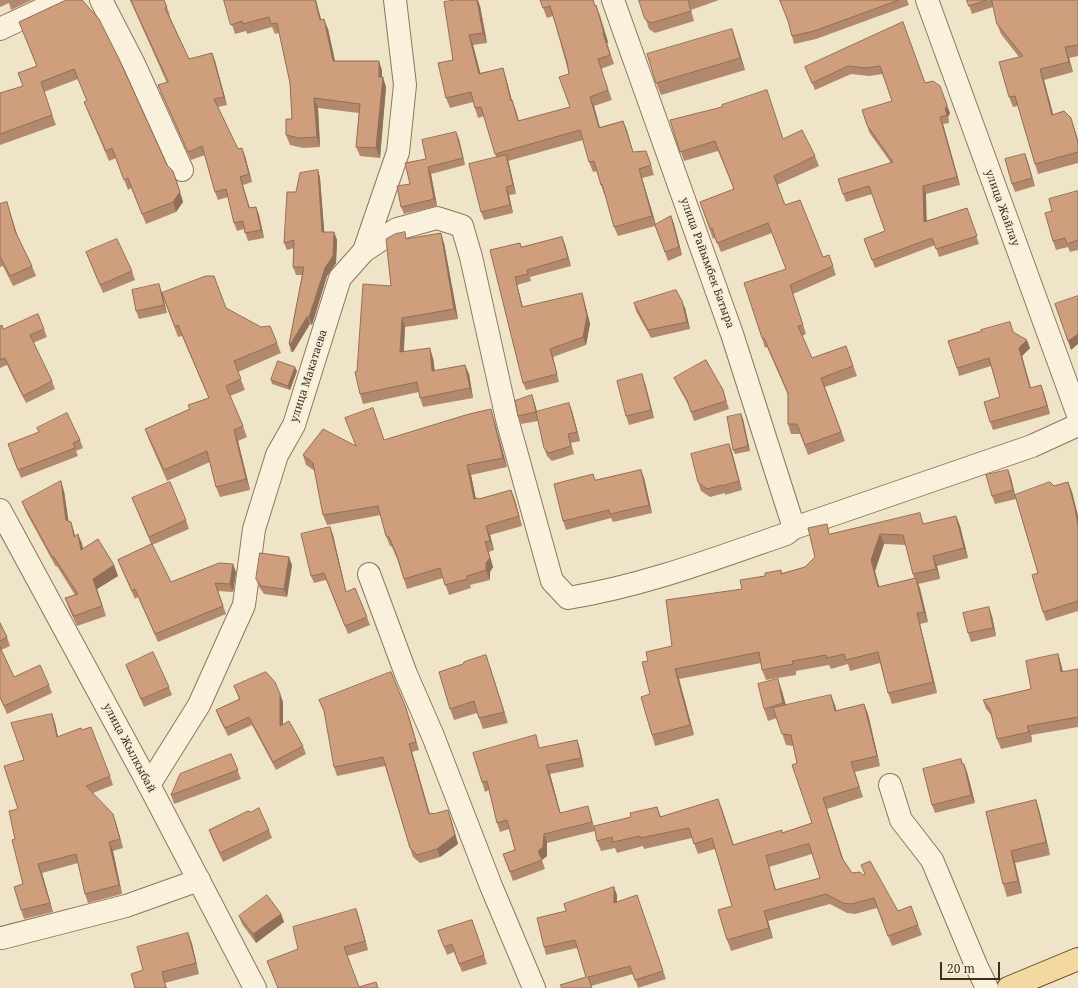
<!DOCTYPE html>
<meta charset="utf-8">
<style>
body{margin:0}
#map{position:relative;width:1078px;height:988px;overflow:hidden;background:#f0e4c8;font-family:"Noto Serif",serif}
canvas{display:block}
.scale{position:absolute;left:940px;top:962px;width:60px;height:18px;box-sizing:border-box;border:2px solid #3d2e20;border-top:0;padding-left:5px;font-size:12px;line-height:14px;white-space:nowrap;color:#3d2e20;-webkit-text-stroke:3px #f7eed8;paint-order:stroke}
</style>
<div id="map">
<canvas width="1078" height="988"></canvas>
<div class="scale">20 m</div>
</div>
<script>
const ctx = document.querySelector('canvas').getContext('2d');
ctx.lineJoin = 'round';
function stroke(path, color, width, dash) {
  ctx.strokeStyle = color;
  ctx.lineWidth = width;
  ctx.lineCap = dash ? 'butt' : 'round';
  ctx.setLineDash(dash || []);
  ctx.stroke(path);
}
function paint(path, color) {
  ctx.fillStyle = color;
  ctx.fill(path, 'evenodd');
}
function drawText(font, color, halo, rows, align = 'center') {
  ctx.font = font + ' "Noto Serif",serif';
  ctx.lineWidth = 4;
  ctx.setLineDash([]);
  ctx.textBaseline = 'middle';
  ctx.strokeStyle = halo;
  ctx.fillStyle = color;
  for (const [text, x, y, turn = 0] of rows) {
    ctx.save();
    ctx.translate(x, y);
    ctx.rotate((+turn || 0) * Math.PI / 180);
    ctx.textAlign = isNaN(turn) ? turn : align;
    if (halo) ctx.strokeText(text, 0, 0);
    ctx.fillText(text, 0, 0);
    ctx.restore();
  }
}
const minor = new Path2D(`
 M 101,0 L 134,64 L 182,170
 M 613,0 L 732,334 L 794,528
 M 927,0 L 1078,415
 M 0,29 L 62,0
 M 364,251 L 397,229 L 437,218 L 462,226 L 471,257 L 507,419 L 552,581 L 568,598 C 643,586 714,559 786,534 L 794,528 L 1032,446 L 1078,425
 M 369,574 L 406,674 L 433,736 L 491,886 L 534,988
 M 149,785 L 199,705 L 244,605 L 254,529 L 277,455 L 294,425 L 340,278 L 364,251 L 398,152 L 405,85 L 395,0
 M 890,785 L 901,820 L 932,860 L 976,965 L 987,988
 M 2,938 L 126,906 L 199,880`);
const tertiary = new Path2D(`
 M 0,510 L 149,785 L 255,988`);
const primary = new Path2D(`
 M 1008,988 L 1078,959`);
stroke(minor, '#8d765c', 24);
stroke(tertiary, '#8d765c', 24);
stroke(primary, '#5b4430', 24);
stroke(minor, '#faf1dc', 22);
stroke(tertiary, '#faf1dc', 22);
stroke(primary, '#f3d9a0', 22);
paint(new Path2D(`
 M 0,0 L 32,0 L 11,10 L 9,3 L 0,7 Z
 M 130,0 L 164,0 L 170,15 L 169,15 L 189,59 L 212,53 L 215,61 L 227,105 L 218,107 L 238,149 L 245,156 L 252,182 L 243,185 L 250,208 L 256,207 L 259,215 L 264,238 L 248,241 L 244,229 L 237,231 L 234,223 L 228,197 L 218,200 L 215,192 L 205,155 L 191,160 L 161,93 L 158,85 L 167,83 Z
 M 224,0 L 321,20 L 328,29 L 335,61 L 382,70 L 382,77 L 386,87 L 380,158 L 360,156 L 356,147 L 359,113 L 318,108 L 320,147 L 303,148 L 290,145 L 286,135 L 292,119 L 290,83 L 279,33 L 275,34 L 272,27 L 247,34 L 246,31 L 235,34 Z
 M 540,0 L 595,6 L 600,15 L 608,42 L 607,43 L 614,64 L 601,69 L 612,100 L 594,106 L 600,127 L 623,121 L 633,152 L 650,161 L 654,175 L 642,178 L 656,225 L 671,216 L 674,224 L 682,255 L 668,261 L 655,226 L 618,236 L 614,227 L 605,194 L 604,194 L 601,185 L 597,171 L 593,172 L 589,162 L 583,140 L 508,161 L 516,194 L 509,195 L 513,213 L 484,220 L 481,212 L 496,157 L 484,116 L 478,118 L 473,102 L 450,108 L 446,98 L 453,60 L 480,6 L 487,43 L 473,45 L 480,73 L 503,68 L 506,78 L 512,100 L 516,110 L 519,121 L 570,107 L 569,74 L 553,16 L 547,18 Z
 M 639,0 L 719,0 L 691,10 L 694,21 L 655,33 L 649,29 Z
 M 780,0 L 907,0 L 909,5 L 816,39 L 794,44 L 792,36 L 788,21 Z
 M 967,0 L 1078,0 L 1078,56 L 1069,58 L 1073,72 L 1044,80 L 1053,114 L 1071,118 L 1078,140 L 1078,163 L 1038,174 L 1035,164 L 1018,106 L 1013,107 L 1009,97 L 1019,57 L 1001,34 L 997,24 L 993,7 L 972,14 Z
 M 64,1 L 177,181 L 183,202 L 176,212 L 146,224 L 131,188 L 128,190 L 116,158 L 109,161 L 88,112 L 84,102 L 87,101 L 78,79 L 44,92 L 56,125 L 0,145 L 0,93 L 23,86 L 37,67 L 19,22 Z
 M 903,22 L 925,83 L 950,113 L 948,117 L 949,123 L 943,124 L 960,185 L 926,194 L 926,221 L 967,208 L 979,244 L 939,257 L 935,245 L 875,268 L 864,239 L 885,231 L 872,194 L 846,202 L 843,194 L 891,163 L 869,132 L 867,125 L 892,101 L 883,74 L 869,76 L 851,74 L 815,90 L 805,67 Z
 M 732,29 L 736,41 L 745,70 L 661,95 L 656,83 Z
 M 670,120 L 783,139 L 815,156 L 819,166 L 777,185 L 785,205 L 823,257 L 829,255 L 836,275 L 793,294 L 806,334 L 802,336 L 812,358 L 846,346 L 857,376 L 825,387 L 845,441 L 808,455 L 800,434 L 791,434 L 788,424 L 788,395 L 767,347 L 765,348 L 762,338 L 786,269 L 772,233 L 721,252 L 715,238 L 713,239 L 700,202 L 734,189 L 718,151 L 684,161 Z
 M 459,139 L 465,165 L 431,174 L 437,206 L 404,214 L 401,207 L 410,184 L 426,159 Z
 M 1025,154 L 1035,186 L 1015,192 L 1012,184 Z
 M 318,170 L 320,178 L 324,232 L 334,232 L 337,240 L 336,263 L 327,276 L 312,325 L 310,324 L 293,352 L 291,352 L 289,344 L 302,275 L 296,275 L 293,267 L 294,248 L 287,250 L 284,243 L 296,192 Z
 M 1078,191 L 1078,250 L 1070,252 L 1068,247 L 1056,250 L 1053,241 L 1052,211 Z
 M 7,202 L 17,235 L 32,266 L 36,276 L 13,286 L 3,266 L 0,267 L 0,204 Z
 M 562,237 L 571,266 L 530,277 L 531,281 L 517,285 L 523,307 L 584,300 L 590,324 L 586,345 L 553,357 L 559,382 L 526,390 L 523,383 L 490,250 L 520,243 L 521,247 Z
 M 407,239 L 444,243 L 458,319 L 405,327 L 404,351 L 433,358 L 435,371 L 465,365 L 469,374 L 473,398 L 423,407 L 420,398 L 419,392 L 363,404 L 360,394 L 357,371 L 391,286 Z
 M 86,252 L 132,271 L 135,280 L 103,293 Z
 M 162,293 L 226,308 L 277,343 L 281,353 L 238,372 L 245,390 L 230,396 L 243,426 L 247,437 L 238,441 L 250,490 L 220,497 L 216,487 L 210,462 L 167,481 L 149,440 L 145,429 L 190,409 L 209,399 L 182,336 L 178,337 L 163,297 L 167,313 L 139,319 L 136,311 Z
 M 634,303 L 685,308 L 690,329 L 651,338 L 636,311 Z
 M 0,326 L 3,329 L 44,329 L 47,337 L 33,343 L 52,381 L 55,389 L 26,403 L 7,365 L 0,368 Z
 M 1014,333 L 1030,348 L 1022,356 L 1031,388 L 1044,393 L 1050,414 L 993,430 L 990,422 L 1000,397 L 991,366 L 959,376 L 957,368 Z
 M 297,371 L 290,390 L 272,384 L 271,380 Z
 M 674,378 L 723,390 L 729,409 L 694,421 L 689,406 L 678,386 Z
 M 645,383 L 654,418 L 629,425 L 626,416 Z
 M 532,395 L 537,412 L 572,411 L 580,441 L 571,443 L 574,454 L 552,461 L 547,456 L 544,448 L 538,421 L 521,424 L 518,416 Z
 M 741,414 L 743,419 L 750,451 L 735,454 L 733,450 Z
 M 494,419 L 507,467 L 471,475 L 476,499 L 479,499 L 511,490 L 515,500 L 522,526 L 490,535 L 494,550 L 489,552 L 493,567 L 490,572 L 490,580 L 470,585 L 471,588 L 449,595 L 443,578 L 407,589 L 398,561 L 392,547 L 390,546 L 386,536 L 381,515 L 327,525 L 323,515 L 315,471 L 306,465 L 303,455 L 356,446 Z
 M 37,428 L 80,440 L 83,448 L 76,451 L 78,456 L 21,478 L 11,453 L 39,432 Z
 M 729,444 L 732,452 L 742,490 L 725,495 L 725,493 L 710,497 L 701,491 L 698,482 Z
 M 641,470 L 644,478 L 652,513 L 613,522 L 611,518 L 566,530 L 563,521 L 593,474 L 595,480 Z
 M 1008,470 L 1011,478 L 1015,495 L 1068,482 L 1072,492 L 1078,516 L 1078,611 L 1046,621 L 1043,612 L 1038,573 L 1016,499 L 995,504 L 992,496 Z
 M 64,491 L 68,521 L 71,522 L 75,536 L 78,534 L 82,544 L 83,549 L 114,565 L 118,576 L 97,589 L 106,616 L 77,626 L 69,609 L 65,598 L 75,595 L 57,566 L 56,567 L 26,512 L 22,502 Z
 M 132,498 L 186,520 L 189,529 L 152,545 L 171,582 L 236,572 L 233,592 L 218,591 L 226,614 L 158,642 L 138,597 L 135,599 L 121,568 L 118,560 L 151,544 Z
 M 956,516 L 960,526 L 968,558 L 937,566 L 940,579 L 918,584 L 928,622 L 920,624 L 937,693 L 892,704 L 888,693 L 880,663 L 850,671 L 848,664 L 831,669 L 829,665 L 796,671 L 796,675 L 766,680 L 762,670 L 761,663 L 679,679 L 694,735 L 655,746 L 652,735 L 650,694 L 648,661 L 672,646 L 742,589 L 765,576 L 781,570 L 782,573 L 805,567 L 815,557 L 830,534 L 924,524 ZM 884,544 L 906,545 L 914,578 L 879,587 L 875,571 Z
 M 330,527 L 333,535 L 346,592 L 367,617 L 370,625 L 348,634 L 326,580 L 314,583 L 311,576 Z
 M 292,565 L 287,597 L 264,594 L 259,587 L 256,579 Z
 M 992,616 L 996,636 L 971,642 L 968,633 Z
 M 0,623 L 7,637 L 10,646 L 1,650 L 14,677 L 49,685 L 52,693 L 7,714 L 0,698 Z
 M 1058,654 L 1061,664 L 1063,672 L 1078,669 L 1078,727 L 1031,735 L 1032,742 L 1001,749 L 997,739 L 992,716 L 986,709 L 983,700 L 1031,689 Z
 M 126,665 L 169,687 L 172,695 L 144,707 L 129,673 Z
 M 490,667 L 508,723 L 483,729 L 477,713 L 454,720 L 450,709 Z
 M 234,686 L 280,694 L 283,702 L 283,724 L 303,746 L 306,754 L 276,770 L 252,725 L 228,736 L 219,718 L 216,710 L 239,699 Z
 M 782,691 L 786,705 L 835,705 L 836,711 L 864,704 L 868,714 L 880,766 L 855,772 L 863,797 L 827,809 L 843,859 L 852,873 L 898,911 L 911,906 L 922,935 L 892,946 L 877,908 L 855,914 L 847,913 L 830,904 L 768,921 L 773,938 L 731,951 L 727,940 L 732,906 L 715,849 L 698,854 L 692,838 L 644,849 L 643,846 L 617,853 L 615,848 L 601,851 L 597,841 L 595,831 L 547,843 L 547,856 L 542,860 L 545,869 L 513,881 L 503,854 L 515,850 L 509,829 L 500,832 L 497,823 L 489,790 L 485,792 L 482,782 L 540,748 L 577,740 L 580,749 L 584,767 L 550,774 L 560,813 L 591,816 L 595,830 L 657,807 L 661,817 L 722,809 L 733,845 L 783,833 L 812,823 L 793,746 L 786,745 L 777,718 L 768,721 L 764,709 ZM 812,854 L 820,878 L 776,890 L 769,867 Z
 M 52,714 L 55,723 L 58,737 L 82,730 L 110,776 L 113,785 L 93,793 L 116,823 L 123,848 L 113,851 L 122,894 L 88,903 L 85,894 L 78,863 L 42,873 L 53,912 L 24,919 L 21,910 L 23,884 L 15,839 L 24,760 Z
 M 409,716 L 419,750 L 412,752 L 430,814 L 451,818 L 458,844 L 440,857 L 420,863 L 413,857 L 410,848 L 385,766 L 337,776 L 334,767 Z
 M 231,754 L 241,779 L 174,804 L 171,795 Z
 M 961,759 L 963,764 L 964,764 L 967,772 L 975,803 L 935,813 L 932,805 Z
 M 1036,800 L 1040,813 L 1050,855 L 1015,863 L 1022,893 L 1007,897 L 1003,884 L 986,812 Z
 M 209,830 L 269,830 L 272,838 L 223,862 L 212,838 Z
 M 617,895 L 617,902 L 637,895 L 666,979 L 638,988 L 633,974 L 591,986 L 586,977 L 577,948 L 546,955 L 544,947 L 566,911 Z
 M 356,909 L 359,918 L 368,950 L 347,956 L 359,987 L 376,982 L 378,988 L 277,988 L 298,949 Z
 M 281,914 L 284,922 L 256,943 L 242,924 L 239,916 Z
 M 472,920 L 487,964 L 462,972 L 454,952 L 447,955 L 438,931 Z
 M 188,933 L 192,944 L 199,974 L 165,983 L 167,988 L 135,988 L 143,970 Z`), '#b2896c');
paint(new Path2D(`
 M 315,0 L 316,0 L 324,30 L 320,20 Z
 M 477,0 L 478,0 L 480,6 L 487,43 L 483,33 Z
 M 596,5 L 608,42 L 607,43 L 614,64 L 603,33 Z
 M 324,19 L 328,29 L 337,70 L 333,61 Z
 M 732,29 L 736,41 L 745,70 L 740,58 Z
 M 469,35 L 473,45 L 483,83 L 479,74 Z
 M 1065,47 L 1069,58 L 1073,72 L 1069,62 Z
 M 212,53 L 215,61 L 227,105 L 224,97 Z
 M 379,61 L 382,70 L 382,82 L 383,77 L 386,87 L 380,158 L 376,148 Z
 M 503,68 L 506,78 L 514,110 L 511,101 Z
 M 1040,69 L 1044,80 L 1056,125 L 1052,115 Z
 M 590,97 L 594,106 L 602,137 L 599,128 Z
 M 314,98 L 318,108 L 320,147 L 317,137 Z
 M 947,105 L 950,113 L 948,117 L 949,123 L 945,109 Z
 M 940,117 L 943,124 L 960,185 L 957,177 Z
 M 1071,118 L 1078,140 L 1078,143 Z
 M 623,121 L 627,130 L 636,162 L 633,152 Z
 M 456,132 L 459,139 L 465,165 L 463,158 Z
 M 242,148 L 245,156 L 252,182 L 249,174 Z
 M 1025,154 L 1028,162 L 1035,186 L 1032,178 Z
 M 506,155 L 509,163 L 516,194 L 513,185 Z
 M 428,167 L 431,174 L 437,206 L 434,199 Z
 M 639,169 L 642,178 L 656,225 L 652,216 Z
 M 318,170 L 320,178 L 325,240 L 322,232 Z
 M 173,171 L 183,202 L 176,212 L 173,202 Z
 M 923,186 L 926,194 L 927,230 L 924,222 Z
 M 506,187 L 509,195 L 513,213 L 510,205 Z
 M 7,202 L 10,212 L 19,241 L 15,231 Z
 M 256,207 L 259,215 L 264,238 L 261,230 Z
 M 671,216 L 674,224 L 682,255 L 679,247 Z
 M 334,232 L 337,240 L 336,263 L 327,276 L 312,325 L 309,317 Z
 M 441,233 L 444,243 L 458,319 L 454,309 Z
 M 562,237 L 565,244 L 571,266 L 568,258 Z
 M 515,277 L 517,285 L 525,315 L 522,307 Z
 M 159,284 L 162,293 L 167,313 L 164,305 Z
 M 582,293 L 584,300 L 590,324 L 586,345 L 583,337 Z
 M 682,301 L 685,308 L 690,329 L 687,322 Z
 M 307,317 L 310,324 L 293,352 L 290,345 Z
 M 402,318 L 405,327 L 403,361 L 400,352 Z
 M 1078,334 L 1078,344 L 1071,350 L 1068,341 Z
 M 1027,340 L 1030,348 L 1022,356 L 1033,396 L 1030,388 L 1019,348 Z
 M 430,348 L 433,358 L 436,381 L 432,371 Z
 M 550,349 L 553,357 L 559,382 L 557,374 Z
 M 465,365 L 469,374 L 473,398 L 470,388 Z
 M 295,367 L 297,371 L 290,390 L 288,386 Z
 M 642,374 L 645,383 L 654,418 L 651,410 Z
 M 1041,385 L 1044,393 L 1050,414 L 1047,406 Z
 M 532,395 L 535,404 L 539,420 L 536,412 Z
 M 569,403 L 572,411 L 580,441 L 577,432 Z
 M 491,409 L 494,419 L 507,467 L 503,458 Z
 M 741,414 L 743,419 L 750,451 L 748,446 Z
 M 234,430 L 238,441 L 250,490 L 246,479 Z
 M 729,444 L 732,452 L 742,490 L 739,481 Z
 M 467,465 L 471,475 L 478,509 L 474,499 Z
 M 641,470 L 644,478 L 652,513 L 649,505 Z
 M 1008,470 L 1011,478 L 1016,499 L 1013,490 Z
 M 61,481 L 64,491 L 70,531 L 66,520 Z
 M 1068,482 L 1072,492 L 1078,516 L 1078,526 Z
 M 511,490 L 515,500 L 522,526 L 519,516 Z
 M 956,516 L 960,526 L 968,558 L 964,548 Z
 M 71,522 L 74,532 L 77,547 L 74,537 Z
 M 486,526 L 490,535 L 494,550 L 490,541 Z
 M 330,527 L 333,535 L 348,600 L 346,592 Z
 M 78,534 L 82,544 L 85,560 L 81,550 Z
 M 880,534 L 884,544 L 875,571 L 882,597 L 878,587 L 871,560 Z
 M 485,542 L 493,567 L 490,572 L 490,580 L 486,570 Z
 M 933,556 L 937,566 L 940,579 L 936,569 Z
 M 289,557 L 292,565 L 287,597 L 284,589 Z
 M 233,564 L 236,572 L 233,592 L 230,584 Z
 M 114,565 L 118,576 L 97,589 L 106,616 L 93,579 Z
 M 916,578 L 920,588 L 928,622 L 924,612 Z
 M 989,607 L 992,616 L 996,636 L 993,628 Z
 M 917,613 L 920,624 L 937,693 L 933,682 Z
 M 1058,654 L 1061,664 L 1065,682 L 1061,672 Z
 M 486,655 L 490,667 L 508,723 L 504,712 Z
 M 675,669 L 679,679 L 694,735 L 690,725 Z
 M 778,679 L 782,691 L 788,715 L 783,703 Z
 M 280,694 L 283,702 L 283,734 L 280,726 Z
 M 831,695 L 835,705 L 839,721 L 835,711 Z
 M 864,704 L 868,714 L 880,766 L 877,756 Z
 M 52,714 L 55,723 L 60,746 L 57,737 Z
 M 1027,726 L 1031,735 L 1032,742 L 1029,732 Z
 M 577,740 L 580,749 L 584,767 L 581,758 Z
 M 409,744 L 412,752 L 432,822 L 429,814 Z
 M 964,764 L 967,772 L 975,803 L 971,795 Z
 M 546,765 L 550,774 L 563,822 L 560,813 Z
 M 823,798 L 827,809 L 846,868 L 842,858 Z
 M 718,799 L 722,809 L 737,855 L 733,845 Z
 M 1036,800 L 1040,813 L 1050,855 L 1046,842 Z
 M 448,810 L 458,844 L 440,857 L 437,849 Z
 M 113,814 L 116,823 L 123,848 L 120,839 Z
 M 544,834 L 547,843 L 547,856 L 542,860 L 538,851 Z
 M 109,842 L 113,851 L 122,894 L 119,885 Z
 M 1011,851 L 1015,863 L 1022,893 L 1018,881 Z
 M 766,856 L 769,867 L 779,901 L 775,890 Z
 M 38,864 L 42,873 L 53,912 L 50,903 Z
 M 614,887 L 617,895 L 617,911 L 614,903 Z
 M 356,909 L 359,918 L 368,950 L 365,941 Z
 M 764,911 L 768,921 L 773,938 L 769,928 Z
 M 281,914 L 284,922 L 256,943 L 253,934 Z
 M 188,933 L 192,944 L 199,974 L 196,963 Z`), '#916f58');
const building = new Path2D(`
 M 65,0 L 82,0 L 99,19 L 119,59 L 167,165 L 173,171 L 180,192 L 173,202 L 142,214 L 128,178 L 124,180 L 112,148 L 106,151 L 84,102 L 87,101 L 74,69 L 41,82 L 52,115 L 0,134 L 0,93 L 23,86 L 18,73 L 37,66 L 19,22 L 64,1 Z
 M 131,0 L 164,0 L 167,7 L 165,8 L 189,59 L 212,53 L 224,97 L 214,99 L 238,149 L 242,148 L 249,174 L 240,177 L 249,208 L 256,207 L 261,230 L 245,233 L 243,221 L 234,223 L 226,189 L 215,192 L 202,146 L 188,152 L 158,85 L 168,82 Z
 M 224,0 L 315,0 L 320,20 L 324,19 L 333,61 L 379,61 L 379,77 L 383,77 L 376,148 L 356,147 L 360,104 L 314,98 L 317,137 L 299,138 L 286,135 L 286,119 L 292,119 L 290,83 L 277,23 L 271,24 L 269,17 L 243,24 L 242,21 L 231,25 Z
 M 455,0 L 477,0 L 483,33 L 469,35 L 479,74 L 503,68 L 511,101 L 512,100 L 518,121 L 570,107 L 559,77 L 569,74 L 567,62 L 550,6 L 543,8 L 540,0 L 593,0 L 595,6 L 596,5 L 604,33 L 603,33 L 610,55 L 598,59 L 608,90 L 590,97 L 599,128 L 623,121 L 633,152 L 646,151 L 651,165 L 639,169 L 652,216 L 614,227 L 602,184 L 601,185 L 594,161 L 589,162 L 580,130 L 495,154 L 481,107 L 475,108 L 471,92 L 446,98 L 438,63 L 453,60 L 444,2 Z
 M 639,0 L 688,0 L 691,11 L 651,23 L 645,19 Z
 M 780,0 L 899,0 L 814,31 L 792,36 L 788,21 Z
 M 967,0 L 987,0 L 969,6 Z
 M 992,0 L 1078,0 L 1078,45 L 1065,47 L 1069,62 L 1040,69 L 1052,115 L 1064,111 L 1071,118 L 1078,143 L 1078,152 L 1035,164 L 1015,96 L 1009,97 L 999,62 L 1023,56 L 997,24 Z
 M 903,22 L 925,83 L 933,81 L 940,86 L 947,105 L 945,109 L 947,115 L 940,117 L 957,177 L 923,186 L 924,222 L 967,208 L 977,236 L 936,249 L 932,238 L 872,260 L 864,239 L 885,231 L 869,186 L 843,194 L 838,179 L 893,162 L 867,125 L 862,110 L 892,101 L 880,66 L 866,68 L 848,66 L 812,83 L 805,67 Z
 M 732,29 L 740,58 L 656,83 L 647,54 Z
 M 767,90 L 783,139 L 802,130 L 815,156 L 774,176 L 785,205 L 800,200 L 823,257 L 829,255 L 833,266 L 790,285 L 803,325 L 798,326 L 812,358 L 846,346 L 853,366 L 821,378 L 841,432 L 805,445 L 797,424 L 788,424 L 788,393 L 764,338 L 762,338 L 744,283 L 786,269 L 768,223 L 717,243 L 712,228 L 710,229 L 700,202 L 734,189 L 715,141 L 680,152 L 670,120 L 722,107 L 722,105 Z
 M 456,132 L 463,158 L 428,167 L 434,199 L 401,207 L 397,186 L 410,184 L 405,163 L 426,159 L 422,140 Z
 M 1025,154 L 1032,178 L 1012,184 L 1005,159 Z
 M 506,155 L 513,185 L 506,187 L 510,205 L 481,212 L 469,164 Z
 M 318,170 L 322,232 L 334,232 L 333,256 L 325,268 L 309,317 L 307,317 L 290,345 L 289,344 L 304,267 L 293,267 L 294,240 L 284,243 L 287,192 L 296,192 L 300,173 Z
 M 1078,191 L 1078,240 L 1067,244 L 1065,238 L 1053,241 L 1045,213 L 1052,211 L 1049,199 Z
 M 7,202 L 15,231 L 32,266 L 10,276 L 0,256 L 0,204 Z
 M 671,216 L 679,247 L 665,252 L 655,225 Z
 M 405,232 L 406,239 L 441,233 L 454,309 L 402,318 L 400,352 L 430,348 L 432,371 L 465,365 L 470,388 L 420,398 L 417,382 L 360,394 L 355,372 L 357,371 L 363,284 L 391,286 L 386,239 L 395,234 Z
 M 562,237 L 568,258 L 527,270 L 528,274 L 515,277 L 522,307 L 582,293 L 587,316 L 583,337 L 550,349 L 557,374 L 523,383 L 490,250 L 520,243 L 521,247 Z
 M 117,239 L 132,271 L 100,285 L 86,252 Z
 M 206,276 L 214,276 L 226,308 L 261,327 L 270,326 L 277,343 L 234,361 L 241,379 L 226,386 L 243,426 L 234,430 L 246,479 L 216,487 L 207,451 L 164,470 L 145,429 L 190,409 L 188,405 L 209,398 L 178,325 L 175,327 L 162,293 Z
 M 159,284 L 164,305 L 136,311 L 132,290 Z
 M 676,290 L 682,301 L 687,322 L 648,330 L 634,303 Z
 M 1078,296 L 1078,334 L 1068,341 L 1055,304 Z
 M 38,314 L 44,329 L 30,335 L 52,381 L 23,396 L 5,358 L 0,360 L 0,326 L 2,325 L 3,329 Z
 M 1010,322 L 1013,332 L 1027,340 L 1019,348 L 1030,388 L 1041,385 L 1047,406 L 990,422 L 984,402 L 1000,397 L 989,358 L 957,368 L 948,341 L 982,331 L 981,330 Z
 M 706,360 L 723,390 L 726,401 L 691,412 L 687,400 L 674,378 Z
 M 278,361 L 295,367 L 288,386 L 271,380 Z
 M 642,374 L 651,410 L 626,416 L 617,381 Z
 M 532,395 L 536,412 L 518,416 L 515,401 Z
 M 569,403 L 577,432 L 568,434 L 571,446 L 549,453 L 544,448 L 536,412 Z
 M 373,408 L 384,440 L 469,414 L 491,409 L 503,458 L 467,465 L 474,499 L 478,498 L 479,499 L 511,490 L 519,516 L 486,526 L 490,541 L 485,542 L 490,558 L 486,563 L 486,570 L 467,576 L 467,579 L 445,585 L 440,568 L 404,579 L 397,556 L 389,537 L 386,536 L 378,506 L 323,515 L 313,463 L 303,455 L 323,429 L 356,446 L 345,418 Z
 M 67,413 L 80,440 L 73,443 L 75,448 L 18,470 L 8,444 L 39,432 L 37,428 Z
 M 741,414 L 748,446 L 733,450 L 727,417 Z
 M 729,444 L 739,481 L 722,486 L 722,485 L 707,489 L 698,482 L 691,454 Z
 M 641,470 L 649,505 L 610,514 L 609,510 L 563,521 L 554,484 L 593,474 L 595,480 Z
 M 1008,470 L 1013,490 L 992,496 L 986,475 Z
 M 61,481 L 66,520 L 71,522 L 74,537 L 78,534 L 81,550 L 98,539 L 114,565 L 93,579 L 102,606 L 74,616 L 65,598 L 78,594 L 53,556 L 52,557 L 22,502 Z
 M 170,482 L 186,520 L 149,537 L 132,498 Z
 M 1050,482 L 1054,486 L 1068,482 L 1075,508 L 1078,526 L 1078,601 L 1043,612 L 1032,575 L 1038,573 L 1015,495 Z
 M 920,513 L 923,524 L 956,516 L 964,548 L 933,556 L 936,569 L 913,574 L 903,535 L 880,534 L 871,560 L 878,587 L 916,578 L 924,612 L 917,613 L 933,682 L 888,693 L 878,652 L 846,660 L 844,654 L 827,658 L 826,655 L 792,661 L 793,664 L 762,670 L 759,652 L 675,669 L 690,725 L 652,735 L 641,697 L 650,694 L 642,662 L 648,661 L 646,652 L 672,646 L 666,600 L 742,589 L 740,580 L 765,576 L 765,573 L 781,570 L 781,574 L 805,567 L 815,557 L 808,528 L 827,524 L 829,534 Z
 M 330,527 L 346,592 L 355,588 L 367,617 L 345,626 L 324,573 L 311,576 L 301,534 Z
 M 152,544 L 171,582 L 219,563 L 233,564 L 230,584 L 215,583 L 223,606 L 155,634 L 135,589 L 132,591 L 118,560 Z
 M 260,553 L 289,557 L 284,589 L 261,586 L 256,579 Z
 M 989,607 L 993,628 L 968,633 L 963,613 Z
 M 0,623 L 7,637 L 0,641 Z
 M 0,647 L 14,677 L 40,665 L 49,685 L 4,706 L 0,697 Z
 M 153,652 L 169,687 L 141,699 L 126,665 Z
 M 1058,654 L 1061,672 L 1078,669 L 1078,717 L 1027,726 L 1029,732 L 997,739 L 990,709 L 983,700 L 1031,689 L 1026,661 Z
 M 486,655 L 504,712 L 479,718 L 474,701 L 450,709 L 439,672 L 463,664 L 464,662 Z
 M 266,672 L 275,682 L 280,694 L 280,726 L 289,721 L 303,746 L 273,762 L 249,717 L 225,728 L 216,710 L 240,699 L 234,686 Z
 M 391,672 L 406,708 L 416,742 L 409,744 L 429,814 L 432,813 L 433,814 L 448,810 L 455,835 L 437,849 L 417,855 L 410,848 L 383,757 L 334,767 L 324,711 L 319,700 Z
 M 778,679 L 783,703 L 764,709 L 758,684 Z
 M 831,695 L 835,711 L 864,704 L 877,756 L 851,762 L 859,787 L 823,798 L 842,858 L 852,873 L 860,872 L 863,875 L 865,874 L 861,865 L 870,861 L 898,911 L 911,906 L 918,925 L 888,936 L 874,898 L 851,904 L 843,903 L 826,894 L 764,911 L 769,928 L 727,940 L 718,910 L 732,906 L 712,838 L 694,844 L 689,828 L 640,838 L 640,836 L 613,842 L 612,837 L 597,841 L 594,826 L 631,817 L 630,813 L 657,807 L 660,817 L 718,799 L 733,845 L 782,830 L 782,833 L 812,823 L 792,765 L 797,763 L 791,735 L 782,734 L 773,708 ZM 809,844 L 820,878 L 775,890 L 766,856 Z
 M 52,714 L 57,737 L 81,728 L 82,730 L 91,727 L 110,776 L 86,786 L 113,814 L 120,839 L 109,842 L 119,885 L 85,894 L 76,854 L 38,864 L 50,903 L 21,910 L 14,887 L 23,884 L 12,840 L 15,839 L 9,811 L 18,809 L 4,766 L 24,760 L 11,723 Z
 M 536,735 L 539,748 L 577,740 L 581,758 L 546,765 L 560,813 L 588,806 L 592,822 L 544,834 L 543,847 L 538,851 L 542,860 L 510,872 L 503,854 L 515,850 L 507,820 L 497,823 L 487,781 L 482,782 L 473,753 Z
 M 231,754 L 238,770 L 171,795 L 180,774 Z
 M 961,759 L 962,764 L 964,764 L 971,795 L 932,805 L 923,769 Z
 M 1036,800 L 1046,842 L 1011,851 L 1018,881 L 1003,884 L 986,812 Z
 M 259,808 L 269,830 L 220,853 L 209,830 L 248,811 L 251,812 Z
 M 614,887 L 614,903 L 637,895 L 663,971 L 635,980 L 630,966 L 588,977 L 592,988 L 562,988 L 560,985 L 586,977 L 575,940 L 544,947 L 537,918 L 566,911 L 564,904 Z
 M 267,895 L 281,914 L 253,934 L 239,916 Z
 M 356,909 L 365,941 L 344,947 L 359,987 L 376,982 L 378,988 L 278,988 L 267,961 L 298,949 L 293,927 Z
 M 472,920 L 484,955 L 459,964 L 452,944 L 444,947 L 438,931 Z
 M 188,933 L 196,963 L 162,972 L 166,988 L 135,988 L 131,974 L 143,970 L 137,947 Z`);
paint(building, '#cf9f7d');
stroke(building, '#916f58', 1);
drawText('11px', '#3d2e20', '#f7eed8', [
 ["улица Жайлау",1002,208,70],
 ["улица Райымбек Батыра",707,263,70],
 ["улица Макатаева",309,376,-72],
 ["улица Жылкыбай",129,748,62]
]);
</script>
